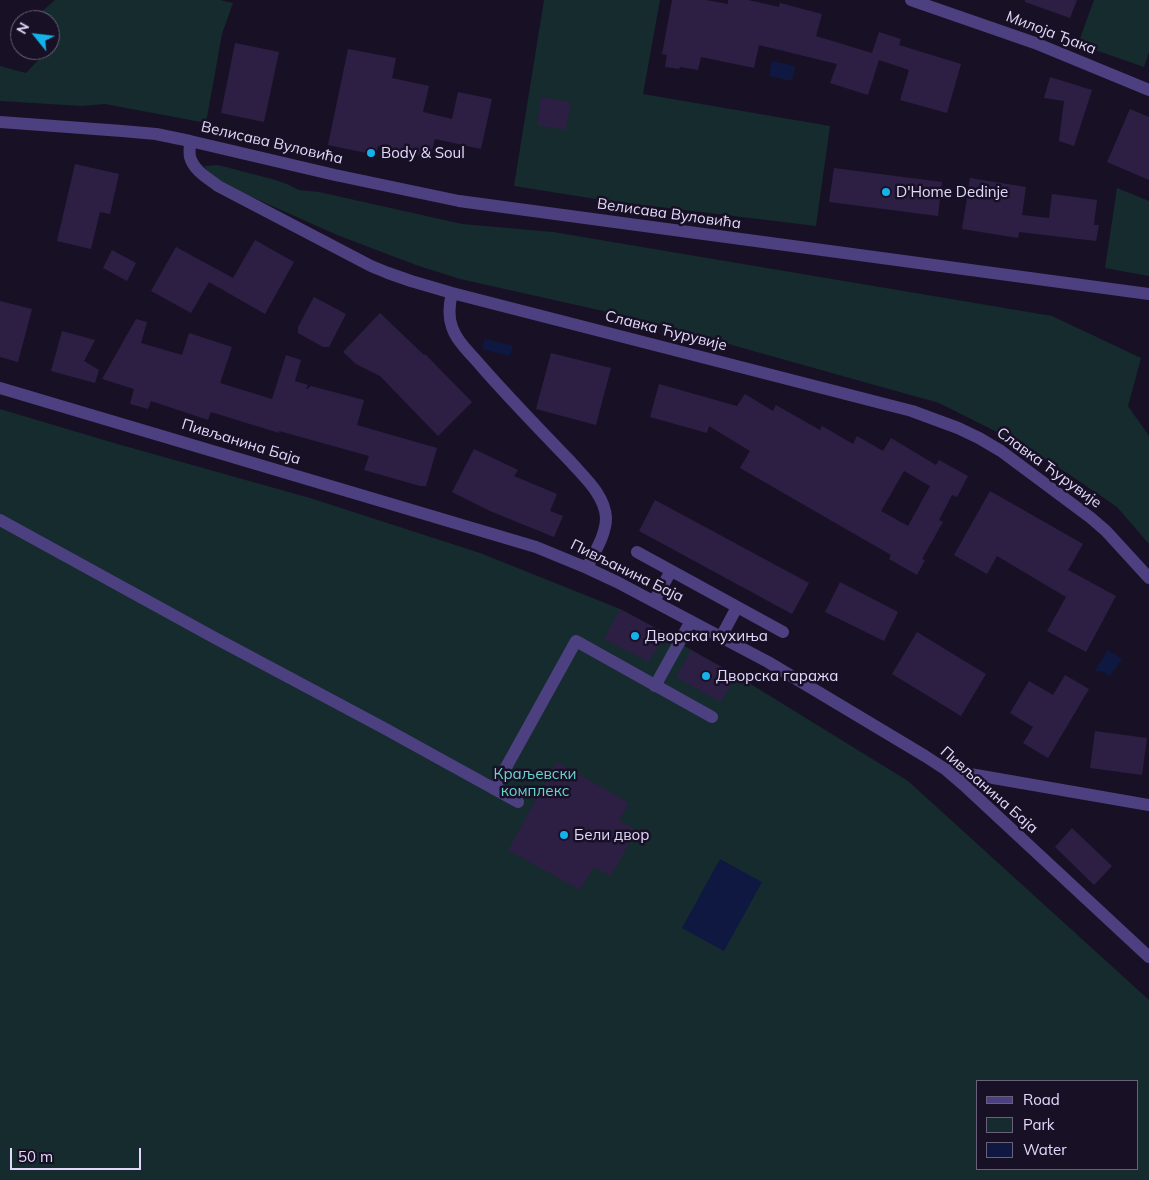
<!DOCTYPE html>
<meta charset="utf-8">
<style>
body{margin:0}
#map{position:relative;width:1149px;height:1180px;overflow:hidden;background:#181125;font-family:Mulish,sans-serif}
canvas{display:block}
.legend{position:absolute;left:976px;top:1080px;width:162px;height:90px;box-sizing:border-box;background:#181125;border:1px solid #69617b;margin:0;padding:6px 9px;list-style:none;font-size:15px;color:#e2d8fc}
.legend li{display:flex;align-items:center;gap:10px;height:25px}
.legend b{width:25px;border:1px solid #69617b}
.north{position:absolute;left:10px;top:10px;width:50px;height:50px;box-sizing:border-box;background:#181125;border:1px solid #69617b;border-radius:50%;rotate:299deg;font-size:14px;font-weight:700;line-height:20px;text-align:center;color:#e2d8fc}
.north::after{content:'';display:block;margin:auto;width:18px;height:22px;background:#14b1eb;clip-path:polygon(50% 0,100% 100%,50% 72%,0 100%)}
.scale{position:absolute;left:10px;top:1148px;width:131px;height:22px;box-sizing:border-box;border:2px solid #e2d8fc;border-top:0;padding-left:6px;font-size:15px;line-height:18px;white-space:nowrap;color:#e2d8fc;-webkit-text-stroke:4px #181125;paint-order:stroke}
</style>
<div id="map">
<canvas width="1149" height="1180"></canvas>
<ul class="legend">
<li><b style="height:6px;background:#4d4080"></b>Road</li>
<li><b style="height:14px;background:#152b2e"></b>Park</li>
<li><b style="height:14px;background:#0f1840"></b>Water</li>
</ul>
<div class="north">N</div>
<div class="scale">50 m</div>
</div>
<script>
const ctx = document.querySelector('canvas').getContext('2d');
ctx.lineJoin = 'round';
function paint(path, color) {
  ctx.fillStyle = color;
  ctx.fill(path, 'evenodd');
}
function stroke(path, color, width, dash) {
  ctx.strokeStyle = color;
  ctx.lineWidth = width;
  ctx.lineCap = dash ? 'butt' : 'round';
  ctx.setLineDash(dash || []);
  ctx.stroke(path);
}
function drawText(font, color, halo, rows, align = 'center') {
  ctx.font = font + ' Mulish,sans-serif';
  ctx.lineWidth = 5;
  ctx.setLineDash([]);
  ctx.textBaseline = 'middle';
  ctx.strokeStyle = halo;
  ctx.fillStyle = color;
  for (const [text, x, y, turn = 0] of rows) {
    ctx.save();
    ctx.translate(x, y);
    ctx.rotate((+turn || 0) * Math.PI / 180);
    ctx.textAlign = isNaN(turn) ? turn : align;
    if (halo) ctx.strokeText(text, 0, 0);
    ctx.fillText(text, 0, 0);
    ctx.restore();
  }
}
paint(new Path2D(`
 M 55,0 L 220,0 L 233,3 L 222,34 L 206,123 L 105,104 L 82,106 L 0,101 L 0,66 L 26,73 L 48,50 L 50,50 L 50,20 L 34,20 L 34,18 Z
 M 544,0 L 660,0 L 643,94 L 830,126 L 816,226 L 602,200 L 514,186 Z
 M 1094,0 L 1149,0 L 1149,52 L 1144,67 L 1078,44 Z
 M 218,165 L 272,179 L 287,184 L 299,190 L 319,192 L 462,224 L 553,232 L 1052,316 L 1141,358 L 1128,406 L 1149,436 L 1149,544 L 1117,507 L 1067,473 L 1013,440 L 939,403 L 639,319 L 460,279 L 416,265 L 337,235 L 225,185 L 211,175 L 204,166 Z
 M 1117,188 L 1149,201 L 1149,276 L 1105,268 Z
 M 0,409 L 114,443 L 310,498 L 480,553 L 620,609 L 665,633 L 679,643 L 736,675 L 908,781 L 1149,1000 L 1149,1180 L 0,1180 ZM 978,1081 L 1138,1081 L 1138,1169 L 978,1169 Z`), '#152b2e');
paint(new Path2D(`
 M 772,61 L 795,66 L 792,81 L 769,76 Z
 M 485,339 L 513,346 L 510,356 L 482,349 Z
 M 1108,650 L 1122,659 L 1110,676 L 1101,671 L 1094,672 Z
 M 720,859 L 762,882 L 724,951 L 682,928 Z`), '#0f1840');
paint(new Path2D(`
 M 672,0 L 706,0 L 728,4 L 728,0 L 748,0 L 779,7 L 780,3 L 822,14 L 816,36 L 872,53 L 879,32 L 901,39 L 899,45 L 961,64 L 947,113 L 900,100 L 909,70 L 879,60 L 868,95 L 830,83 L 837,64 L 759,45 L 754,68 L 701,57 L 698,70 L 680,67 L 679,69 L 665,67 L 667,55 L 662,54 Z
 M 1025,0 L 1077,0 L 1070,18 L 1025,2 Z
 M 235,43 L 279,52 L 264,122 L 221,113 Z
 M 348,49 L 396,58 L 392,78 L 429,86 L 423,112 L 452,119 L 458,92 L 492,99 L 481,149 L 435,139 L 430,158 L 378,146 L 376,155 L 328,145 Z
 M 1050,77 L 1092,90 L 1074,146 L 1059,141 L 1064,101 L 1044,98 Z
 M 541,97 L 571,102 L 566,130 L 537,125 Z
 M 1130,109 L 1149,117 L 1149,180 L 1107,162 Z
 M 75,164 L 119,174 L 110,214 L 100,212 L 91,249 L 57,241 Z
 M 834,168 L 942,182 L 938,216 L 829,202 Z
 M 970,178 L 1026,187 L 1022,215 L 1049,218 L 1052,194 L 1097,200 L 1094,225 L 1099,225 L 1096,241 L 1019,232 L 1018,238 L 962,229 Z
 M 255,240 L 294,262 L 265,314 L 209,282 L 191,313 L 151,291 L 176,247 L 233,278 Z
 M 112,250 L 136,263 L 127,281 L 103,268 Z
 M 314,297 L 346,314 L 329,347 L 323,347 L 298,333 L 298,327 Z
 M 0,301 L 32,309 L 18,362 L 0,357 Z
 M 380,313 L 424,355 L 425,354 L 472,402 L 438,436 L 380,376 L 356,364 L 343,352 Z
 M 136,319 L 147,322 L 141,343 L 182,355 L 189,333 L 232,347 L 220,383 L 272,399 L 286,355 L 301,360 L 295,381 L 308,385 L 306,389 L 307,389 L 311,386 L 364,400 L 357,425 L 437,448 L 426,486 L 420,486 L 364,470 L 369,456 L 279,431 L 279,433 L 211,412 L 208,420 L 151,401 L 148,409 L 130,404 L 134,389 L 102,379 Z
 M 62,331 L 95,340 L 84,361 L 99,370 L 95,383 L 51,371 Z
 M 551,353 L 611,368 L 596,425 L 536,409 Z
 M 659,384 L 737,406 L 745,394 L 773,411 L 776,405 L 820,430 L 822,426 L 853,444 L 857,436 L 883,451 L 891,438 L 936,465 L 939,460 L 968,476 L 957,497 L 952,495 L 939,520 L 943,522 L 922,559 L 925,560 L 917,575 L 889,559 L 891,555 L 740,468 L 750,451 L 709,426 L 707,433 L 650,417 ZM 904,471 L 930,486 L 908,526 L 881,511 Z
 M 474,449 L 518,470 L 514,476 L 557,494 L 550,511 L 563,516 L 554,537 L 490,511 L 452,492 Z
 M 990,491 L 1083,544 L 1068,570 L 1116,596 L 1086,652 L 1047,631 L 1066,597 L 997,556 L 987,574 L 954,555 Z
 M 655,500 L 809,583 L 792,614 L 639,531 Z
 M 840,582 L 898,612 L 884,641 L 825,612 Z
 M 620,609 L 665,633 L 649,662 L 604,639 Z
 M 917,632 L 986,674 L 961,716 L 892,674 Z
 M 691,650 L 736,675 L 721,702 L 676,677 Z
 M 1065,675 L 1089,689 L 1048,758 L 1023,743 L 1033,727 L 1010,713 L 1029,681 L 1053,695 Z
 M 1095,731 L 1147,738 L 1142,775 L 1090,768 Z
 M 557,762 L 629,803 L 619,820 L 636,830 L 611,876 L 594,867 L 580,890 L 508,850 Z
 M 1072,828 L 1112,866 L 1094,885 L 1055,847 Z`), '#2d1f44');
stroke(new Path2D(`
 M 911,0 L 1035,43 L 1149,90
 M 0,122 L 122,131 L 156,134 L 190,141 L 335,175 L 459,201 L 1149,294
 M 190,141 C 190,146 189,152 190,157 C 194,171 208,178 218,186 L 371,266 L 388,273 L 411,281 L 452,293 L 912,411 L 958,428 L 979,438 L 1001,451 L 1091,518 L 1106,531 L 1149,578
 M 452,293 C 449,305 448,316 452,327 C 457,342 471,354 481,366 C 510,399 540,430 570,461 C 584,477 605,495 606,518 C 606,535 594,553 587,568
 M 0,388 L 536,547 L 587,568 L 617,582 L 768,662 L 925,756 L 945,769 L 966,787 L 1149,957
 M 0,520 L 215,638 L 382,727 L 518,802
 M 637,552 L 783,632
 M 654,601 L 671,571
 M 721,637 L 737,607
 M 655,686 L 691,621
 M 947,770 L 1149,805
 M 494,789 L 576,641 L 712,717`), '#4d4080', 12);
for (const [x, y, r, color] of [
 [371,153,5,"#14b1eb"],
 [886,192,5,"#14b1eb"],
 [635,636,5,"#14b1eb"],
 [706,676,5,"#14b1eb"],
 [564,835,5,"#14b1eb"]
]) {
  const dot = new Path2D();
  dot.arc(x, y, r, 0, 2 * Math.PI);
  ctx.fillStyle = color;
  ctx.fill(dot);
  stroke(dot, '#181125', 2);
}
drawText('15px', '#e2d8fc', '#181125', [
 ["Милоја Ђака",1051,33,21],
 ["Велисава Вуловића",272,143,13],
 ["Велисава Вуловића",669,214,8],
 ["Славка Ћурувије",666,331,14],
 ["Пивљанина Баја",241,442,17],
 ["Славка Ћурувије",1049,468,36],
 ["Пивљанина Баја",627,571,26],
 ["Пивљанина Баја",989,790,41]
]);
drawText('15px', '#e2d8fc', '#181125', [
 ["Body & Soul",381,153],
 ["D'Home Dedinje",896,192],
 ["Дворска кухиња",645,636],
 ["Дворска гаража",716,676],
 ["Бели двор",574,835]
], 'left');
drawText('15px', '#69d6ce', '#181125', [
 ["Краљевски",535,774],
 ["комплекс",535,791]
]);
</script>
